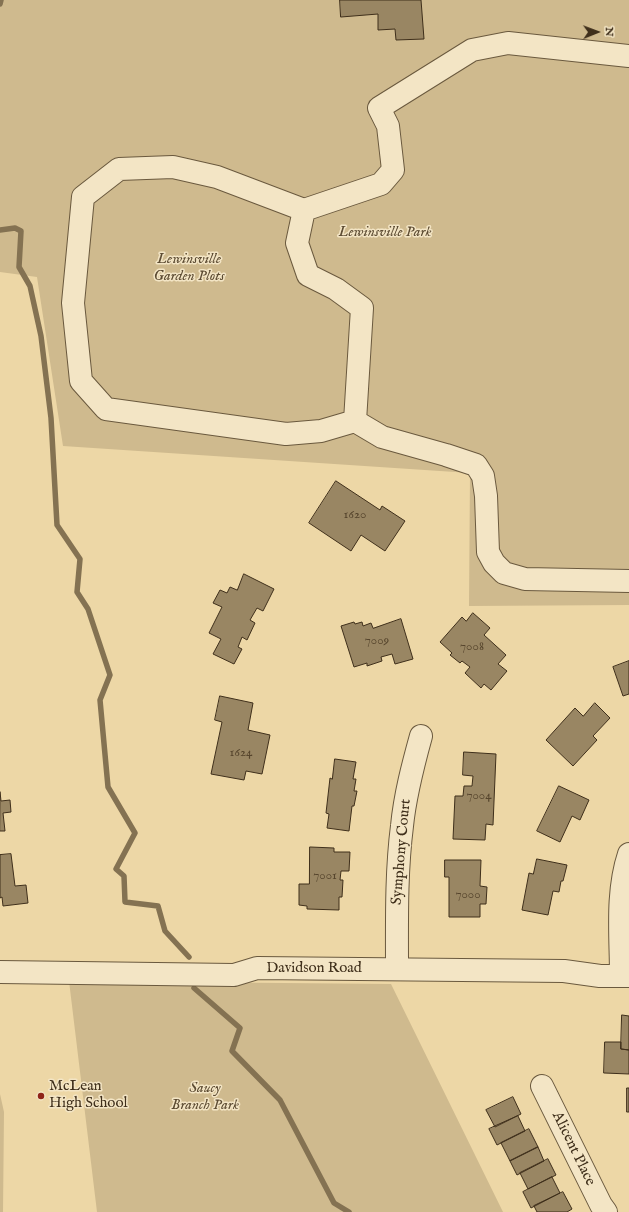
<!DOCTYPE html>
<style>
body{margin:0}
#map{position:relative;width:629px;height:1212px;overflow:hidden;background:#edd7a6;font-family:"IM FELL English",serif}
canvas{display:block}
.north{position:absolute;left:577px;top:12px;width:40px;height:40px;-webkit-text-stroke:3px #f3e5c5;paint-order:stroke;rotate:89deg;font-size:11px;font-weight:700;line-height:16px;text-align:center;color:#3f2f1b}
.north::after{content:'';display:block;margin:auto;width:14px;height:18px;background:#3f2f1b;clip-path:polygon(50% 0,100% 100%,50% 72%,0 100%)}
</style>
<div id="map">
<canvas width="629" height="1212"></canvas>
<div class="north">N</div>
</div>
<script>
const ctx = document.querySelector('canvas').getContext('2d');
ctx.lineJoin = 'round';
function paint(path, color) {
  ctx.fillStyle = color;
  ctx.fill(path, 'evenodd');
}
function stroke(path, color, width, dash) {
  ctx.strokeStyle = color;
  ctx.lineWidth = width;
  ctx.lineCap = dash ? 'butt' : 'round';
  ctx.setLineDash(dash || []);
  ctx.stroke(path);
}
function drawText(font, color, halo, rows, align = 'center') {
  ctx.font = font + ' "IM FELL English",serif';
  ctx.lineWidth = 3;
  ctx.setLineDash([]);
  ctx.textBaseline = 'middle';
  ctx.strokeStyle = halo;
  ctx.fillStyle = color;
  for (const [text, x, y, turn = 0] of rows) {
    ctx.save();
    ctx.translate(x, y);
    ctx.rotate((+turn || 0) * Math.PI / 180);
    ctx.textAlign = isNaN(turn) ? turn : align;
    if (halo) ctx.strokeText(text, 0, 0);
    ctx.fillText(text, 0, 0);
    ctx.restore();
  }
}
paint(new Path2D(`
 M 0,0 L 629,0 L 629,605 L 469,606 L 470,473 L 63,446 L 37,277 L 0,272 Z
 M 69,981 L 391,984 L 503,1212 L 97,1212 Z
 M 0,1094 L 4,1112 L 3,1212 L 0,1212 Z`), '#cfba8e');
stroke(new Path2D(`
 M 0,4 L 1,0
 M 0,230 L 15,228 L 21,231 L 19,267 L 30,286 L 41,336 L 51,418 L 57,525 L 80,559 L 77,592 L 88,609 L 110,675 L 100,700 L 108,787 L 135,833 L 116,869 L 124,876 L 125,902 L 158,906 L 165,931 L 189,957
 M 194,988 L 240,1028 L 232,1051 L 280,1100 L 334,1203 L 349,1212`), '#847252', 5.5);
const building = new Path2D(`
 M 340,0 L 421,0 L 424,39 L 396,40 L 395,29 L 378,30 L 378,14 L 341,17 Z
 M 336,481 L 380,510 L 382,506 L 405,521 L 385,551 L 361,535 L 351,551 L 309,523 Z
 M 244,574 L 274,589 L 263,611 L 257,608 L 250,620 L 255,623 L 247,640 L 242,637 L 238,647 L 242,649 L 234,664 L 213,654 L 221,639 L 209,633 L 222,607 L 213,603 L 220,590 L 227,593 L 230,587 L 237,590 Z
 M 473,613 L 490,628 L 484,635 L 506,655 L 498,664 L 507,671 L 491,690 L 484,684 L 481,688 L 465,673 L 470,667 L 462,661 L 460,663 L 450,655 L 452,653 L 440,642 L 462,617 L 466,621 Z
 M 401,619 L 413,659 L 395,664 L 392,654 L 381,657 L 382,661 L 367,666 L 367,663 L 354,667 L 341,626 L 354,622 L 355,624 L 362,622 L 363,626 L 371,623 L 373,628 Z
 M 629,661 L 629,694 L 623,696 L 613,667 Z
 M 220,696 L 253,703 L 248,730 L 270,735 L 262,774 L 246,771 L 244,780 L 211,774 L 222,722 L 215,720 Z
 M 595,703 L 610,718 L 593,736 L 597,740 L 573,766 L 546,740 L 575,708 L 583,716 Z
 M 464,752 L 496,754 L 493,825 L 486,824 L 485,840 L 453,839 L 455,796 L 463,796 L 464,786 L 472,786 L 473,776 L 463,775 Z
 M 335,759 L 356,762 L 353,779 L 356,779 L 354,791 L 357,791 L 354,806 L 352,806 L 349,831 L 327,828 L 329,814 L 326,813 L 330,778 L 332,779 Z
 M 559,786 L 589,800 L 580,820 L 572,816 L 560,842 L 537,831 Z
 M 0,792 L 1,801 L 10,800 L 11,812 L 3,813 L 5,831 L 0,831 Z
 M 310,847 L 334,848 L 334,852 L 350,852 L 349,871 L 341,871 L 340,880 L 343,880 L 342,897 L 339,897 L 339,910 L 307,909 L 307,906 L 299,905 L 299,884 L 309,884 Z
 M 11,854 L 15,886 L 26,885 L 28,903 L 3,906 L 2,897 L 0,898 L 0,855 Z
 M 537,859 L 567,865 L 563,881 L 561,881 L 559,892 L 553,891 L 548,915 L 522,910 L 529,873 L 533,874 Z
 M 445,860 L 481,860 L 480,886 L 487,887 L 486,904 L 480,904 L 480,917 L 449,917 L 449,877 L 445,877 Z
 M 622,1015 L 629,1016 L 629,1050 L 621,1049 Z
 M 605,1042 L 621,1042 L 621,1049 L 629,1050 L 629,1074 L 604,1073 Z
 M 627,1088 L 629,1088 L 629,1112 L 627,1112 Z
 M 513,1097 L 521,1114 L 495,1127 L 486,1110 Z
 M 518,1116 L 525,1131 L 497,1145 L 489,1129 Z
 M 529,1129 L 538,1147 L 510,1161 L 501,1143 Z
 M 538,1147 L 544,1161 L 517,1175 L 510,1161 Z
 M 548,1159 L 556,1175 L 528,1189 L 520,1173 Z
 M 552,1177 L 560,1193 L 531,1208 L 523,1192 Z
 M 563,1192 L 572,1209 L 567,1212 L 537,1212 L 534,1206 Z`);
paint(building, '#998663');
stroke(building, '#3f2f1b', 1);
const minor = new Path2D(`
 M 304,210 L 297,243 L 308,275 L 336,289 L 362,308 L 355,421 L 321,431 L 286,434 L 106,409 L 81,381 L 73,303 L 83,197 L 119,169 L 173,167 L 217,177 L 304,210 L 381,184 L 393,170 L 388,126 L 379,108 L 472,50 L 508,43 L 629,56
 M 355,421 L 382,437 L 446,455 L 476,465 L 483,476 L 486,496 L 488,552 L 494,563 L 504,573 L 525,579 L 629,581
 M 397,969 C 397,922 396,873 402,826 C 405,795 413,765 421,736
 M 0,972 L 234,975 L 257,968 L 564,971 L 600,976 L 629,976
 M 621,976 C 621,936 616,893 629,854
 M 542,1086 L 601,1205 L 606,1212`);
stroke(minor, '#6a593e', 24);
stroke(minor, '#f3e5c5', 22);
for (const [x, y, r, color] of [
 [41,1096,4,"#8f2418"]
]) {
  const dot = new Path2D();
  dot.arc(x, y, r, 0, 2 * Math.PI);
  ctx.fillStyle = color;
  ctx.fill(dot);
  stroke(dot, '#f3e5c5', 1.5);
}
drawText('13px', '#56452d', null, [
 ["1620",355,515],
 ["7009",377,641],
 ["7008",472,647],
 ["1624",241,753],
 ["7004",479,796],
 ["7001",325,876],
 ["7000",468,895]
]);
drawText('italic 15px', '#5c4b32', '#f3e5c5', [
 ["Lewinsville Park",385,233],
 ["Lewinsville",189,260],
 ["Garden Plots",189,277],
 ["Saucy",205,1089],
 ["Branch Park",205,1106]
]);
drawText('15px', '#3f2f1b', '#f3e5c5', [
 ["Symphony Court",402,852,-85],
 ["Davidson Road",314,969],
 ["Alicent Place",573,1149,64]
]);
drawText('15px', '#3f2f1b', '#f3e5c5', [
 ["McLean",49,1087],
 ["High School",49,1104]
], 'left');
</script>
